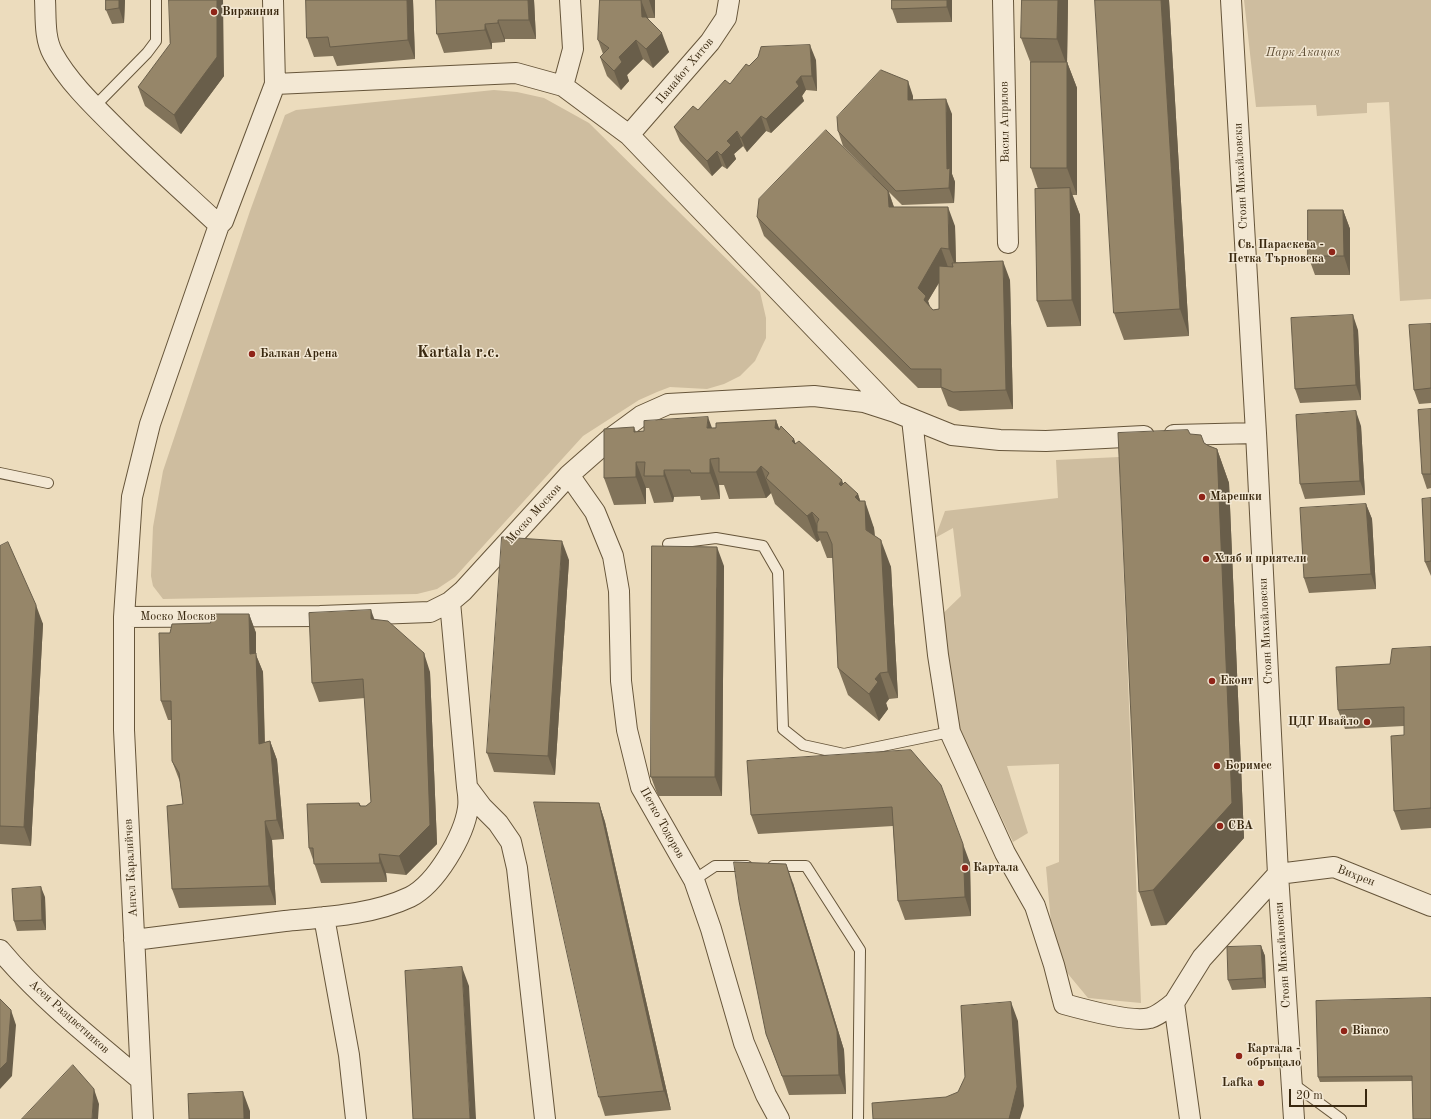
<!DOCTYPE html>
<meta charset="utf-8">
<style>
body{margin:0}
#map{position:relative;width:1431px;height:1119px;overflow:hidden;background:#ecdcbd;font-family:"Old Standard TT",serif}
canvas{display:block}
.scale{position:absolute;left:1289px;top:1089px;width:78px;height:18px;box-sizing:border-box;border:2px solid #39280f;border-top:0;padding-left:5px;font-size:12px;line-height:14px;white-space:nowrap;color:#39280f;-webkit-text-stroke:3px #f3e8d4;paint-order:stroke}
</style>
<div id="map">
<canvas width="1431" height="1119"></canvas>
<div class="scale">20 m</div>
</div>
<script>
const ctx = document.querySelector('canvas').getContext('2d');
ctx.lineJoin = 'round';
function paint(path, color) {
  ctx.fillStyle = color;
  ctx.fill(path, 'evenodd');
}
function stroke(path, color, width, dash) {
  ctx.strokeStyle = color;
  ctx.lineWidth = width;
  ctx.lineCap = dash ? 'butt' : 'round';
  ctx.setLineDash(dash || []);
  ctx.stroke(path);
}
function drawText(font, color, halo, rows, align = 'center') {
  ctx.font = font + ' "Old Standard TT",serif';
  ctx.lineWidth = 3;
  ctx.setLineDash([]);
  ctx.textBaseline = 'middle';
  ctx.strokeStyle = halo;
  ctx.fillStyle = color;
  for (const [text, x, y, turn = 0] of rows) {
    ctx.save();
    ctx.translate(x, y);
    ctx.rotate((+turn || 0) * Math.PI / 180);
    ctx.textAlign = isNaN(turn) ? turn : align;
    if (halo) ctx.strokeText(text, 0, 0);
    ctx.fillText(text, 0, 0);
    ctx.restore();
  }
}
paint(new Path2D(`
 M 1244,0 L 1431,0 L 1431,299 L 1400,301 L 1389,102 L 1367,103 L 1367,113 L 1317,116 L 1316,105 L 1256,107 Z
 M 494,90 L 517,92 L 544,98 L 589,123 L 760,292 L 766,318 L 766,338 L 755,361 L 740,376 L 724,384 L 707,389 L 670,387 L 657,392 L 639,400 L 583,436 L 455,577 L 437,589 L 417,594 L 163,599 L 153,586 L 151,576 L 153,527 L 163,471 L 250,211 L 285,115 L 296,110 Z
 M 1119,457 L 1141,1003 L 1088,998 L 1054,957 L 1046,867 L 1059,862 L 1059,764 L 1007,766 L 1028,833 L 1013,842 L 958,725 L 936,620 L 961,596 L 953,528 L 935,538 L 945,511 L 1058,498 L 1056,460 Z`), '#cebd9f');
const service = new Path2D(`
 M 94,107 L 147,53 L 156,41 L 156,0
 M 0,473 L 48,483
 M 668,544 L 716,538 L 763,546 L 778,572 L 783,729 L 803,745 L 844,754 L 950,732
 M 773,866 L 806,866 L 860,950 L 858,1119
 M 694,880 L 715,866 L 747,866
 M 1292,1083 L 1341,1119`);
const minor = new Path2D(`
 M 45,0 C 46,17 44,38 53,54 C 69,83 96,108 120,132 C 152,164 186,194 219,225
 M 1003,0 L 1008,243
 M 1231,0 L 1256,433 L 1278,874 L 1294,1119
 M 275,84 L 516,73 L 563,86 L 629,135 L 893,410
 M 563,86 L 573,49 L 570,0
 M 629,135 L 710,42 L 726,18 L 729,0
 M 912,419 L 938,655 L 950,732 L 1005,853 L 1035,906 L 1054,965 L 1064,1004 C 1082,1009 1133,1023 1150,1018 C 1158,1016 1167,1008 1174,1003
 M 1174,435 L 1256,433
 M 569,475 L 595,512 L 613,556 L 619,591 L 621,681 L 627,730 L 641,787 L 694,880 L 711,929 L 744,1043 L 766,1095 L 779,1119
 M 450,602 L 467,787 L 482,807 L 498,823 L 511,842 L 517,868 L 545,1119
 M 124,617 L 320,616 L 430,612 L 450,602 L 463,591 L 569,475 L 611,438 L 641,416 L 668,404 L 814,396 L 864,402 L 895,412 L 952,435 L 1000,440 L 1046,441 L 1144,436
 M 1278,874 L 1334,867 L 1431,906
 M 324,917 L 349,1055 L 356,1119
 M 134,940 C 185,934 235,927 285,921 C 326,917 372,915 410,897 C 436,884 464,836 468,808 C 469,801 468,793 467,787
 M 0,950 C 41,999 92,1039 141,1080
 M 143,1119 L 124,730 L 124,617 L 132,497 L 150,424 L 219,225 L 223,221 L 275,84 L 273,0
 M 1190,1119 L 1174,1003 L 1202,958 L 1278,874`);
stroke(service, '#66553a', 12);
stroke(minor, '#66553a', 22);
stroke(service, '#f3e8d4', 10);
stroke(minor, '#f3e8d4', 20);
paint(new Path2D(`
 M 125,0 L 124,23 L 112,24 L 106,10 Z
 M 306,0 L 413,0 L 415,59 L 337,66 L 333,56 L 314,57 L 307,38 Z
 M 436,0 L 534,0 L 536,39 L 505,39 L 505,42 L 492,43 L 492,49 L 444,53 L 437,34 Z
 M 600,0 L 655,0 L 655,18 L 648,18 L 669,52 L 653,68 L 643,59 L 627,75 L 629,81 L 621,90 L 607,76 L 600,57 L 603,54 L 598,40 Z
 M 892,0 L 952,0 L 952,22 L 897,23 L 892,9 Z
 M 1022,0 L 1068,0 L 1067,62 L 1077,88 L 1077,195 L 1072,195 L 1080,215 L 1081,326 L 1047,327 L 1037,301 L 1038,189 L 1031,168 L 1031,64 L 1021,38 Z
 M 1095,0 L 1169,0 L 1189,336 L 1124,340 L 1114,313 Z
 M 816,60 L 817,91 L 806,90 L 802,96 L 804,101 L 771,133 L 766,131 L 747,152 L 743,146 L 734,154 L 736,159 L 727,169 L 722,166 L 712,176 L 680,141 L 674,127 L 698,110 L 730,84 L 749,66 Z
 M 224,76 L 181,134 L 145,106 L 138,87 Z
 M 913,96 L 913,100 L 952,114 L 952,174 L 955,182 L 954,203 L 902,205 L 889,192 L 894,207 L 955,226 L 956,262 L 1010,280 L 1013,409 L 960,411 L 948,406 L 941,388 L 918,388 L 764,236 L 757,217 L 873,176 L 843,146 L 838,131 ZM 939,283 L 939,309 L 933,310 L 930,307 L 928,301 Z
 M 1343,210 L 1350,229 L 1350,275 L 1315,275 L 1308,256 Z
 M 1431,324 L 1431,403 L 1419,404 L 1414,390 Z
 M 1358,330 L 1361,400 L 1300,403 L 1295,389 Z
 M 1431,409 L 1431,488 L 1427,489 L 1422,474 Z
 M 776,420 L 779,429 L 794,439 L 795,443 L 843,484 L 858,494 L 860,501 L 874,528 L 875,536 L 891,567 L 898,698 L 889,699 L 886,703 L 888,709 L 879,721 L 848,695 L 838,668 L 833,558 L 827,558 L 820,540 L 817,542 L 775,504 L 771,493 L 766,498 L 729,499 L 724,485 L 719,485 L 720,499 L 701,500 L 700,496 L 674,497 L 673,502 L 654,503 L 649,488 L 646,488 L 646,504 L 614,505 L 604,478 L 634,427 L 636,432 L 712,428 Z
 M 1361,426 L 1365,495 L 1305,499 L 1300,484 Z
 M 1190,434 L 1209,446 L 1217,449 L 1229,483 L 1244,838 L 1166,925 L 1151,926 L 1139,892 Z
 M 1431,498 L 1431,576 L 1425,562 Z
 M 1366,504 L 1372,519 L 1376,589 L 1309,593 L 1304,578 Z
 M 0,546 L 43,624 L 31,846 L 0,844 Z
 M 569,560 L 555,775 L 494,772 L 487,753 Z
 M 724,566 L 722,796 L 658,796 L 651,777 Z
 M 249,614 L 256,633 L 256,655 L 263,672 L 265,742 L 270,741 L 277,760 L 284,839 L 272,840 L 276,905 L 179,908 L 172,889 L 183,804 L 180,782 L 172,761 L 171,720 L 168,720 L 161,701 L 210,623 Z
 M 374,620 L 430,672 L 437,844 L 406,875 L 386,873 L 387,882 L 321,883 L 309,848 L 359,803 L 361,806 L 366,806 L 371,802 L 365,698 L 319,702 L 312,683 Z
 M 1431,647 L 1431,828 L 1401,830 L 1394,811 L 1404,735 L 1404,726 L 1345,729 L 1338,710 L 1390,664 Z
 M 911,750 L 970,863 L 971,916 L 905,920 L 898,901 L 893,826 L 758,834 L 751,815 Z
 M 599,803 L 605,822 L 671,1110 L 605,1116 L 599,1097 Z
 M 793,883 L 844,1050 L 846,1094 L 789,1095 L 766,1034 Z
 M 45,897 L 46,930 L 17,931 L 14,921 Z
 M 1261,946 L 1265,956 L 1266,988 L 1232,990 L 1228,980 Z
 M 1431,998 L 1412,1081 L 1320,1082 L 1318,1077 Z`), '#81735a');
paint(new Path2D(`
 M 119,0 L 125,0 L 124,23 L 119,8 Z
 M 217,0 L 223,0 L 224,76 L 181,134 L 174,115 Z
 M 407,0 L 413,0 L 415,59 L 408,40 Z
 M 528,0 L 534,0 L 536,39 L 529,20 Z
 M 641,0 L 648,18 L 642,17 Z
 M 649,0 L 655,0 L 655,18 Z
 M 947,0 L 952,0 L 952,22 L 947,7 Z
 M 1058,0 L 1068,0 L 1067,66 L 1057,39 Z
 M 1161,0 L 1169,0 L 1189,336 L 1180,309 Z
 M 498,20 L 505,39 L 505,42 L 498,23 Z
 M 485,24 L 492,43 L 492,49 L 485,30 Z
 M 662,33 L 669,52 L 653,68 L 646,49 Z
 M 636,40 L 643,59 L 627,75 L 629,81 L 621,90 L 614,71 L 619,57 Z
 M 810,45 L 816,60 L 817,91 L 812,76 Z
 M 1067,62 L 1077,88 L 1077,195 L 1067,168 Z
 M 801,76 L 806,90 L 802,96 L 804,101 L 771,133 L 766,119 Z
 M 908,81 L 913,96 L 913,114 L 908,100 Z
 M 946,99 L 952,114 L 952,174 L 955,182 L 954,203 L 949,188 L 947,169 Z
 M 761,116 L 766,131 L 747,152 L 741,138 Z
 M 737,131 L 743,146 L 734,154 L 736,159 L 727,169 L 721,155 L 727,141 Z
 M 717,151 L 722,166 L 712,176 L 707,161 Z
 M 1070,188 L 1080,215 L 1081,326 L 1072,300 Z
 M 888,191 L 895,210 L 889,207 Z
 M 948,207 L 955,226 L 956,268 L 949,249 Z
 M 1343,210 L 1350,229 L 1350,275 L 1344,256 Z
 M 941,248 L 948,267 L 928,301 L 933,315 L 931,319 L 918,288 Z
 M 1003,261 L 1010,280 L 1013,409 L 1006,390 Z
 M 1353,315 L 1358,330 L 1361,400 L 1356,385 Z
 M 1356,411 L 1361,426 L 1365,495 L 1360,481 Z
 M 708,417 L 718,444 L 707,428 Z
 M 776,420 L 786,447 L 775,428 Z
 M 794,439 L 803,465 L 792,441 Z
 M 1217,449 L 1229,483 L 1244,838 L 1166,925 L 1153,890 Z
 M 710,459 L 719,485 L 720,499 L 710,473 Z
 M 636,462 L 646,488 L 646,504 L 636,477 Z
 M 761,466 L 771,493 L 766,498 L 756,472 Z
 M 664,470 L 674,497 L 673,502 L 664,476 Z
 M 842,480 L 851,507 L 839,484 Z
 M 858,494 L 865,515 L 865,501 L 874,528 L 876,556 L 855,497 Z
 M 1366,504 L 1372,519 L 1376,589 L 1371,574 Z
 M 812,512 L 819,532 L 817,532 L 820,540 L 817,542 L 807,516 Z
 M 881,540 L 891,567 L 898,698 L 888,672 Z
 M 562,541 L 569,560 L 555,775 L 548,756 Z
 M 717,547 L 724,566 L 722,796 L 715,777 Z
 M 36,605 L 43,624 L 31,846 L 24,827 Z
 M 371,610 L 378,629 L 371,619 Z
 M 249,614 L 256,633 L 256,655 L 263,672 L 265,763 L 259,744 L 250,654 Z
 M 424,653 L 430,672 L 437,844 L 406,875 L 399,856 Z
 M 880,673 L 889,699 L 886,703 L 888,709 L 879,721 L 869,694 L 875,679 Z
 M 270,741 L 277,760 L 284,839 L 277,820 Z
 M 599,803 L 605,822 L 671,1110 L 664,1091 Z
 M 265,821 L 272,840 L 276,905 L 269,886 Z
 M 963,844 L 970,863 L 971,916 L 965,897 Z
 M 379,854 L 386,873 L 387,882 L 380,863 Z
 M 786,864 L 793,883 L 844,1050 L 846,1094 L 839,1075 Z
 M 41,887 L 45,897 L 46,930 L 42,920 Z
 M 1261,946 L 1265,956 L 1266,988 L 1263,978 Z
 M 462,967 L 469,986 L 476,1119 L 470,1119 Z
 M 1011,1002 L 1018,1021 L 1024,1106 L 1020,1119 L 1009,1119 Z
 M 11,1010 L 16,1025 L 12,1076 L 0,1089 L 0,1069 Z
 M 94,1089 L 99,1104 L 98,1119 L 92,1119 Z
 M 243,1092 L 250,1111 L 250,1119 L 244,1119 Z`), '#695e4a');
const building = new Path2D(`
 M 106,0 L 119,0 L 119,8 L 106,10 Z
 M 169,0 L 217,0 L 217,57 L 174,115 L 138,87 L 170,44 Z
 M 306,0 L 407,0 L 408,40 L 330,47 L 328,37 L 307,38 Z
 M 436,0 L 528,0 L 529,20 L 498,20 L 498,23 L 485,24 L 485,30 L 437,34 Z
 M 600,0 L 641,0 L 642,17 L 646,17 L 662,33 L 646,49 L 636,40 L 619,57 L 622,62 L 614,71 L 600,57 L 609,48 L 598,40 Z
 M 892,0 L 947,0 L 947,7 L 892,9 Z
 M 1022,0 L 1058,0 L 1057,39 L 1021,38 Z
 M 1095,0 L 1161,0 L 1180,309 L 1114,313 Z
 M 810,45 L 812,76 L 801,76 L 796,82 L 799,86 L 766,119 L 761,116 L 741,138 L 737,131 L 727,141 L 731,145 L 721,155 L 717,151 L 707,161 L 674,127 L 693,106 L 698,110 L 725,80 L 730,84 L 746,64 L 749,66 L 758,57 L 761,47 Z
 M 1031,62 L 1067,62 L 1067,168 L 1031,168 Z
 M 881,70 L 908,81 L 908,100 L 946,99 L 947,169 L 950,168 L 949,188 L 896,191 L 838,131 L 837,117 Z
 M 826,130 L 888,191 L 889,207 L 948,207 L 949,249 L 941,248 L 918,288 L 926,296 L 924,300 L 933,310 L 939,309 L 939,266 L 953,267 L 952,263 L 1003,261 L 1006,390 L 953,392 L 941,387 L 941,369 L 911,369 L 757,217 L 759,199 Z
 M 1070,188 L 1072,300 L 1037,301 L 1035,189 Z
 M 1308,210 L 1343,210 L 1344,256 L 1308,256 Z
 M 1353,315 L 1356,385 L 1295,389 L 1291,318 Z
 M 1431,324 L 1431,388 L 1414,390 L 1409,325 Z
 M 1431,409 L 1431,474 L 1422,474 L 1418,410 Z
 M 1356,411 L 1360,481 L 1300,484 L 1296,415 Z
 M 708,417 L 707,428 L 716,428 L 716,423 L 776,420 L 775,428 L 779,430 L 781,426 L 794,439 L 792,441 L 795,444 L 799,441 L 842,480 L 839,484 L 841,486 L 845,482 L 858,494 L 855,497 L 859,501 L 865,501 L 866,530 L 881,540 L 888,672 L 880,673 L 875,679 L 878,682 L 869,694 L 838,668 L 832,544 L 827,532 L 817,532 L 817,523 L 819,519 L 812,512 L 807,516 L 766,478 L 769,473 L 761,466 L 756,472 L 719,472 L 719,458 L 710,459 L 710,473 L 691,473 L 690,470 L 664,470 L 664,476 L 644,476 L 645,462 L 636,462 L 636,477 L 604,478 L 604,429 L 634,427 L 634,432 L 644,431 L 644,421 Z
 M 1188,430 L 1190,434 L 1201,435 L 1204,443 L 1209,446 L 1217,449 L 1232,803 L 1153,890 L 1139,892 L 1118,433 Z
 M 1431,498 L 1431,561 L 1425,562 L 1422,499 Z
 M 1366,504 L 1371,574 L 1304,578 L 1300,508 Z
 M 502,537 L 562,541 L 548,756 L 487,753 Z
 M 8,542 L 36,605 L 24,827 L 0,826 L 0,546 Z
 M 652,546 L 717,547 L 715,777 L 651,777 Z
 M 371,610 L 371,619 L 388,621 L 424,653 L 430,825 L 399,856 L 379,854 L 380,863 L 314,864 L 313,848 L 309,848 L 307,804 L 359,803 L 360,806 L 366,806 L 371,802 L 363,679 L 312,683 L 309,613 Z
 M 214,614 L 249,614 L 250,654 L 256,653 L 259,744 L 270,741 L 277,820 L 265,821 L 269,886 L 172,889 L 167,806 L 183,804 L 179,773 L 172,761 L 171,701 L 161,701 L 159,633 L 170,633 L 172,624 L 210,623 Z
 M 1431,647 L 1431,808 L 1394,811 L 1391,736 L 1404,735 L 1404,707 L 1338,710 L 1336,667 L 1390,664 L 1392,649 Z
 M 911,750 L 941,785 L 963,844 L 965,897 L 898,901 L 892,807 L 751,815 L 747,761 Z
 M 534,802 L 599,803 L 664,1091 L 599,1097 Z
 M 734,862 L 786,864 L 837,1031 L 839,1075 L 782,1076 L 766,1034 L 739,901 Z
 M 41,887 L 42,920 L 14,921 L 12,889 Z
 M 1261,946 L 1263,978 L 1228,980 L 1227,947 Z
 M 462,967 L 470,1119 L 413,1119 L 405,971 Z
 M 1431,998 L 1431,1119 L 1413,1119 L 1412,1076 L 1318,1077 L 1316,1001 Z
 M 0,999 L 11,1010 L 7,1062 L 0,1069 Z
 M 1011,1002 L 1017,1087 L 1009,1119 L 873,1119 L 872,1103 L 946,1097 L 958,1092 L 965,1077 L 961,1006 Z
 M 73,1065 L 94,1089 L 92,1119 L 22,1119 Z
 M 243,1092 L 244,1119 L 189,1119 L 188,1094 Z`);
paint(building, '#968669');
stroke(building, '#695e4a', 1);
for (const [x, y, r, color] of [
 [214,12,4,"#8f2418"],
 [1332,252,4,"#8f2418"],
 [252,354,4,"#8f2418"],
 [1202,497,4,"#8f2418"],
 [1206,559,4,"#8f2418"],
 [1212,681,4,"#8f2418"],
 [1367,722,4,"#8f2418"],
 [1217,766,4,"#8f2418"],
 [1220,826,4,"#8f2418"],
 [965,868,4,"#8f2418"],
 [1344,1031,4,"#8f2418"],
 [1239,1056,4,"#8f2418"],
 [1261,1083,4,"#8f2418"]
]) {
  const dot = new Path2D();
  dot.arc(x, y, r, 0, 2 * Math.PI);
  ctx.fillStyle = color;
  ctx.fill(dot);
  stroke(dot, '#f3e8d4', 1.5);
}
drawText('bold 12px', '#39280f', '#f3e8d4', [
 ["Виржиния",222,12],
 ["Св. Параскева -",1324,245,"right"],
 ["Петка Търновска",1324,259,"right"],
 ["Балкан Арена",260,354],
 ["Марешки",1210,497],
 ["Хляб и приятели",1214,559],
 ["Еконт",1220,681],
 ["ЦДГ Ивайло",1359,722,"right"],
 ["Боримес",1225,766],
 ["CBA",1228,826],
 ["Картала",973,868],
 ["Bianco",1352,1031],
 ["Картала -",1247,1049],
 ["обръщало",1247,1063],
 ["Lafka",1253,1083,"right"]
], 'left');
drawText('italic 12px', '#5e4d33', '#f3e8d4', [
 ["Парк Акация",1303,53]
]);
drawText('12px', '#39280f', '#f3e8d4', [
 ["Панайот Хитов",685,71,-50],
 ["Васил Априлов",1005,122,-91],
 ["Стоян Михайловски",1241,176,-93],
 ["Моско Москов",534,514,-48],
 ["Моско Москов",178,617],
 ["Стоян Михайловски",1266,631,-93],
 ["Петко Тодоров",662,823,61],
 ["Ангел Каралийчев",131,868,-93],
 ["Вихрен",1356,876,21],
 ["Стоян Михайловски",1283,955,-94],
 ["Асен Разцветников",69,1017,42]
]);
drawText('bold 16px', '#39280f', '#f3e8d4', [
 ["Kartala r.c.",458,353]
]);
</script>
